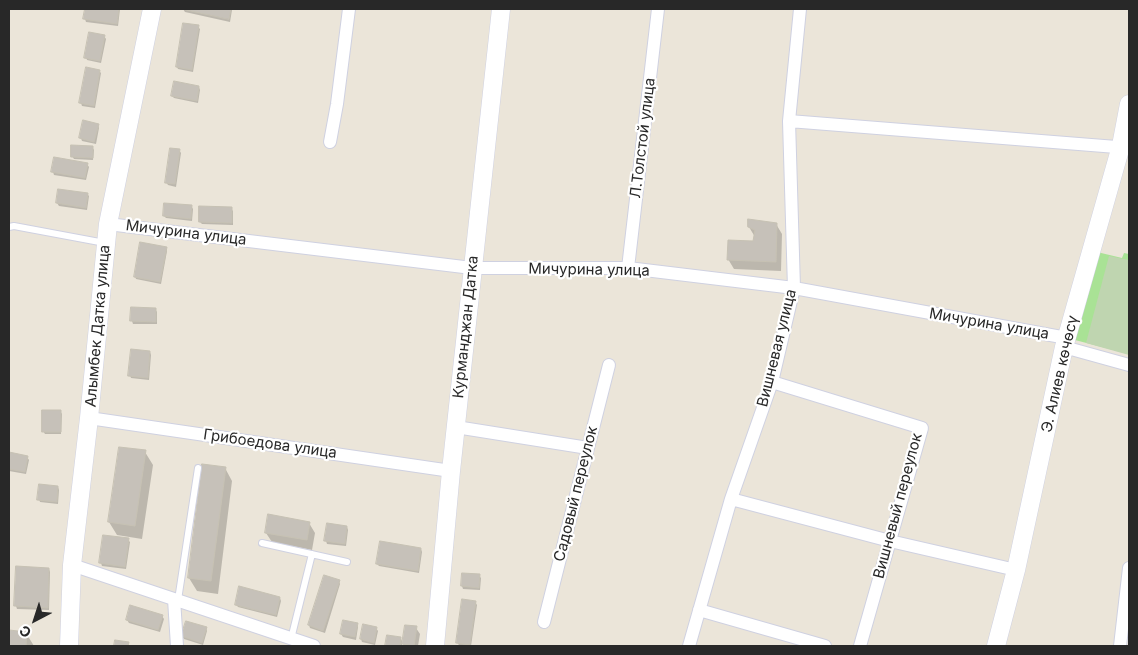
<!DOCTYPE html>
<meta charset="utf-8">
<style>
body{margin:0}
#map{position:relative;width:1138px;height:655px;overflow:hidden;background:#ebe5d9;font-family:Inter,sans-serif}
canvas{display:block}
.frame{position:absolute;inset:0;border:10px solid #282828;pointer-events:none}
.north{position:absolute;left:10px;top:595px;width:50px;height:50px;-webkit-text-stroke:4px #fff;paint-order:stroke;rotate:220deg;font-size:14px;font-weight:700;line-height:20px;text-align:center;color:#282828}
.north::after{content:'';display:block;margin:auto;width:18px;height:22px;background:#282828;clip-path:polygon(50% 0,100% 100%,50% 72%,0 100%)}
</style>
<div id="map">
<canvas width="1138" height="655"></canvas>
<div class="frame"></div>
<div class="north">С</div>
</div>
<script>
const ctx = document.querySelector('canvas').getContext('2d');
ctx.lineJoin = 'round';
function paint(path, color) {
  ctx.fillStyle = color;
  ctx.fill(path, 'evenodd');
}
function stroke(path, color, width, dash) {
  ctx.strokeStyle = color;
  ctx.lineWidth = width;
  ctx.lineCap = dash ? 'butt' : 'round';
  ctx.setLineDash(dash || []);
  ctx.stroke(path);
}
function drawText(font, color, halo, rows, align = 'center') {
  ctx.font = font + ' Inter,sans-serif';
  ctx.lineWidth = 4.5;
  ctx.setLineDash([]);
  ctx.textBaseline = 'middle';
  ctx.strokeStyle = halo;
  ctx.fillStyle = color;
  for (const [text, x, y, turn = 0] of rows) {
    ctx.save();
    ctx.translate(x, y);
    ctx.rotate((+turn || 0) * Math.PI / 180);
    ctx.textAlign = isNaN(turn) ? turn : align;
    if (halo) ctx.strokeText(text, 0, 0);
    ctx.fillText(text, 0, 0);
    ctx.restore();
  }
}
paint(new Path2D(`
 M 1097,252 L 1122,258 L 1124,253 L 1129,254 L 1129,354 L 1071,339 Z`), '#a9e295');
paint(new Path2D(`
 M 1109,256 L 1129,260 L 1129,355 L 1086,343 Z`), '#bfd5b0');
paint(new Path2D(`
 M 86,9 L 120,9 L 118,26 L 86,22 L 85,19 Z
 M 183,9 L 231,9 L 232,10 L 230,22 L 185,12 Z
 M 198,27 L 200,29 L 193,72 L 178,69 L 177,67 Z
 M 104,36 L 106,39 L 101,63 L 87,60 L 86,57 Z
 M 99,71 L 101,73 L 95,108 L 82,106 L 81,103 Z
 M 199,87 L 200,90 L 198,103 L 174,98 L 172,96 Z
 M 98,125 L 99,128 L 96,144 L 82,141 L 81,138 Z
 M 92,147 L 94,150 L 93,160 L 74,159 L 72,156 Z
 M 179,150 L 181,153 L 176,187 L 168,185 L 166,182 Z
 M 87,164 L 89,167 L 86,180 L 54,175 L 53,172 Z
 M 87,194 L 89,196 L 87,210 L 59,206 L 57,203 Z
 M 191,206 L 193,209 L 192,221 L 166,218 L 164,216 Z
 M 231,209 L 233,211 L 233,225 L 202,224 L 200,222 Z
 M 776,224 L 782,234 L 781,271 L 734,269 L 728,259 L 755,243 L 755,237 L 749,227 Z
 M 166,248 L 167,251 L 161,284 L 136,279 L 135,276 Z
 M 155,309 L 157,312 L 157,324 L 133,324 L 132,321 Z
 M 150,352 L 151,355 L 149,380 L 131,378 L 130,375 Z
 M 60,411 L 62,414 L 61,434 L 45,434 L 43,431 Z
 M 145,452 L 153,465 L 142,539 L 117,535 L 109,522 Z
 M 9,453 L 27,457 L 29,460 L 26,474 L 9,471 Z
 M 225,468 L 232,481 L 218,594 L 197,591 L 189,578 Z
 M 58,487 L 59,490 L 58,504 L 40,502 L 39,499 Z
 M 309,523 L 315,533 L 312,550 L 272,542 L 266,533 Z
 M 347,527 L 348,530 L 346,546 L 327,544 L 326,541 Z
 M 128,540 L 130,542 L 126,569 L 102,566 L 101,563 Z
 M 421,549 L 422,552 L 419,573 L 379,566 L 377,564 Z
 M 49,569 L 50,572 L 49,610 L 17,609 L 16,606 Z
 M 479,576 L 481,578 L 480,590 L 463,589 L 462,586 Z
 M 339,581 L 340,584 L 325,633 L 310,628 L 309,625 Z
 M 280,598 L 281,601 L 277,617 L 238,607 L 236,604 Z
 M 475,602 L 477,605 L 471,646 L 459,646 L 458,643 Z
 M 162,616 L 164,619 L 160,632 L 129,623 L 127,620 Z
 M 357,624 L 358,627 L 356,640 L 343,637 L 341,634 Z
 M 364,625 L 376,628 L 378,631 L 375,645 L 362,642 L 361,639 Z
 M 206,628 L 207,631 L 203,645 L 184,639 L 182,636 Z
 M 416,628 L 420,634 L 418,646 L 404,646 L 402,642 L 402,646 L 386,646 L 388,637 L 401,639 L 403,643 Z
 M 9,631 L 26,633 L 34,646 L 9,646 Z`), '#0003');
const building = new Path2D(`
 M 85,9 L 119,9 L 117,24 L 83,19 Z
 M 182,9 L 231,9 L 229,19 Z
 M 183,23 L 199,25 L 192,70 L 176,67 Z
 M 89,32 L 105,35 L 100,61 L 84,58 Z
 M 86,67 L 100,70 L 94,106 L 79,103 Z
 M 174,81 L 199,86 L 197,101 L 171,96 Z
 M 83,120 L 99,124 L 94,142 L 79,138 Z
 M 71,145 L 93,146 L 93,158 L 71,157 Z
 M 170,148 L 180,149 L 175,184 L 165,183 Z
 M 54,157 L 88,163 L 85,178 L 51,172 Z
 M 58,189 L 88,193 L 86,208 L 56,203 Z
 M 164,203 L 192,205 L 191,219 L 163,216 Z
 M 199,206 L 232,207 L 232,223 L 199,222 Z
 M 748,219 L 777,223 L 776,262 L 727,260 L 728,240 L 753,241 L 755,230 L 748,227 Z
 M 140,242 L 167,247 L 160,282 L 134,277 Z
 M 131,307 L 156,308 L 156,322 L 130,321 Z
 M 131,349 L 150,351 L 148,378 L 128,376 Z
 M 42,410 L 61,410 L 61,432 L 42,432 Z
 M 119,447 L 146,450 L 135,526 L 108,522 Z
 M 9,452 L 28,456 L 25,472 L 9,469 Z
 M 202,464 L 226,467 L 211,581 L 188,578 Z
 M 39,484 L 58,486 L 57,502 L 37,500 Z
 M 268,514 L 310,522 L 307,540 L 265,533 Z
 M 327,523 L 347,526 L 345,544 L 324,541 Z
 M 103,535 L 129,538 L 125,567 L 99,563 Z
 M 380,541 L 421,548 L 418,571 L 376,564 Z
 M 16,566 L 49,568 L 48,608 L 14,606 Z
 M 462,573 L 480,574 L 479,588 L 461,586 Z
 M 324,575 L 340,580 L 323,631 L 308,625 Z
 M 239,586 L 280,597 L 276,615 L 235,605 Z
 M 462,599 L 476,601 L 470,645 L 456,643 Z
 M 130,605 L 163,615 L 158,630 L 126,620 Z
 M 343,620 L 358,623 L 355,637 L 340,634 Z
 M 186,621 L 207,627 L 202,643 L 181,636 Z
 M 363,624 L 377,627 L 374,643 L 360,639 Z
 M 405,625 L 417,626 L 414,646 L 402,644 Z
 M 9,630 L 27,632 L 26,646 L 9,646 Z
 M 387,635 L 401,637 L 400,646 L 385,646 Z
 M 115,640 L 129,642 L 128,646 L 114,646 Z`);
paint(building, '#c6c1b9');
stroke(building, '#c6c1b3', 1);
const lane = new Path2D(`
 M 9,227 L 14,226 L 105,243
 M 262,543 L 347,562
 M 178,600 L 198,468
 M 291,639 L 312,554`);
const street = new Path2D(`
 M 789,121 L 1129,148
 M 330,142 L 337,104 L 349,9
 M 108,224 L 472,268 L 628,268 L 794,288 L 1067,338
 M 628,268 L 658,9
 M 1064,347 L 1129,365
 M 772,382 L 922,428 L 860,646
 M 89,418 L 451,471
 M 456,427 L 588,448
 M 731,499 L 890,541 L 1016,570
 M 72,565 L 314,646
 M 174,599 L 177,646
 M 699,610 L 825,646
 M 544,622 L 609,365
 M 689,646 L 731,499 L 772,382 L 794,288 L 789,121 L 800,9
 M 1120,646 L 1129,568`);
const secondary = new Path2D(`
 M 69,646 L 72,565 L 89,418 L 108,224 L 152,9
 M 435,646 L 451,471 L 501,9
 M 996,646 L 1016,570 L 1064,347 L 1121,146 L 1129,104`);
stroke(lane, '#cfd1e1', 8);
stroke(street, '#cfd1e1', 14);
stroke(secondary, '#cfd1e1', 19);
stroke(lane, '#fff', 6);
stroke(street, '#fff', 12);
stroke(secondary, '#fff', 18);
drawText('15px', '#282828', '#fff', [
 ["Л.Толстой улица",643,138,-83],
 ["Мичурина улица",186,233,7],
 ["Мичурина улица",589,270,1],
 ["Мичурина улица",989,324,10],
 ["Алымбек Датка улица",98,326,-85],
 ["Курманджан Датка",466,327,-84],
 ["Вишневая улица",777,348,-76],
 ["Э. Алиев көчөсү",1060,374,-77],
 ["Грибоедова улица",270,444,8],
 ["Садовый переулок",576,494,-76],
 ["Вишневый переулок",898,506,-75]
]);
</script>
